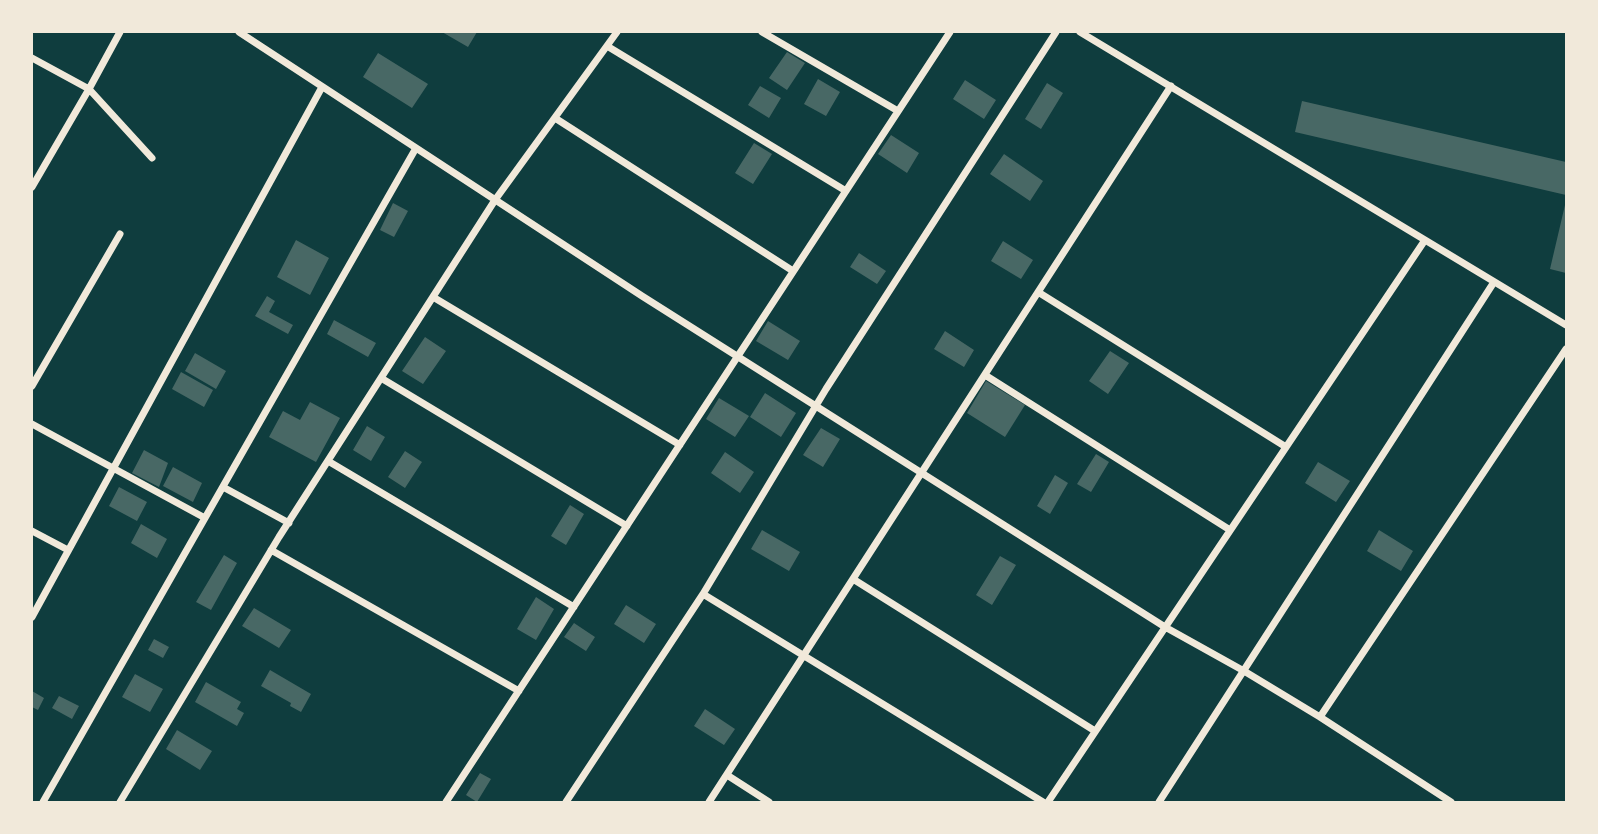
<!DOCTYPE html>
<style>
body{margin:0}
#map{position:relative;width:1598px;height:834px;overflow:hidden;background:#0f3d3e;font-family:"Noto Sans",sans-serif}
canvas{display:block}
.frame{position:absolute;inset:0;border:33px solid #f1e9da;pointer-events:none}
</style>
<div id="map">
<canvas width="1598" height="834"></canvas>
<div class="frame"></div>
</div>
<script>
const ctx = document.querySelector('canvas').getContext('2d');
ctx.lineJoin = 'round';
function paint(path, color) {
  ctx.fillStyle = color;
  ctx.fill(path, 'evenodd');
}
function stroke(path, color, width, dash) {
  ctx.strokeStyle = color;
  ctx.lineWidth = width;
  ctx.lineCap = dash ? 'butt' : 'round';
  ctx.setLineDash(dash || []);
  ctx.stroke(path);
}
paint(new Path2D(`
 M 442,32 L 477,32 L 468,47 Z
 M 787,52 L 805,63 L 787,90 L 769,78 Z
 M 378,53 L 428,84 L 412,108 L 363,77 Z
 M 818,79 L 840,92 L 826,116 L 804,104 Z
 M 965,80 L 996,100 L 984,119 L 953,99 Z
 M 1047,83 L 1063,93 L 1041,129 L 1025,119 Z
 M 760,86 L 781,98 L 769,118 L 748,105 Z
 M 1302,101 L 1566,162 L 1566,195 L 1295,132 Z
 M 891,135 L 919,153 L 907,173 L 878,154 Z
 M 754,143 L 772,154 L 753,184 L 735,173 Z
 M 1004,154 L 1043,181 L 1030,201 L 990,174 Z
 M 393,203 L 408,211 L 394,237 L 380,230 Z
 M 1565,205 L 1566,205 L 1566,273 L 1550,269 Z
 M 296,240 L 329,258 L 310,295 L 277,277 Z
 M 1003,241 L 1033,260 L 1021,279 L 991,261 Z
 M 859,253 L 886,271 L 877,284 L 850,267 Z
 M 267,296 L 275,301 L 269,312 L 293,325 L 288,334 L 255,316 Z
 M 334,320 L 376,343 L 368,357 L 327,334 Z
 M 768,321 L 800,341 L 788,360 L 756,341 Z
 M 945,331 L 974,350 L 964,367 L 934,349 Z
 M 425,337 L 446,351 L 423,384 L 402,371 Z
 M 1110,351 L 1129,363 L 1108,394 L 1089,381 Z
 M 195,353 L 226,371 L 216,389 L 185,371 Z
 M 181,372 L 213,390 L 204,407 L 172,389 Z
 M 986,381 L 1025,405 L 1005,437 L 967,413 Z
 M 765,393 L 796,413 L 781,437 L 750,417 Z
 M 719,398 L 749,416 L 735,437 L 706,419 Z
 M 310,402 L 340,418 L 316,462 L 269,437 L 283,411 L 300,420 Z
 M 367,426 L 385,437 L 371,461 L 353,450 Z
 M 821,428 L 840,439 L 823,467 L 803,455 Z
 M 144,450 L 168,463 L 159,487 L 132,473 Z
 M 405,451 L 422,462 L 405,488 L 388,477 Z
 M 725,452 L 754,472 L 740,493 L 711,473 Z
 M 1096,454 L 1109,462 L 1091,492 L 1077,484 Z
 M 1318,462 L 1350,481 L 1336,502 L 1305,483 Z
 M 173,467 L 202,483 L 193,502 L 163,486 Z
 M 1055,475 L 1068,483 L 1050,514 L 1037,506 Z
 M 119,487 L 147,502 L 137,521 L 109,506 Z
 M 570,505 L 584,514 L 566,545 L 551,536 Z
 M 141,524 L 167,539 L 157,558 L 131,543 Z
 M 762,530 L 800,552 L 789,571 L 751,549 Z
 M 1379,530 L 1413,551 L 1401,571 L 1367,551 Z
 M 224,555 L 237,563 L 211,610 L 196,602 Z
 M 1000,556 L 1016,565 L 992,605 L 976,595 Z
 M 536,597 L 554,609 L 536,640 L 517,629 Z
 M 626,605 L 656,624 L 644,643 L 614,624 Z
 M 254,608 L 291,630 L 279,648 L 242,626 Z
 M 574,623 L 595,637 L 586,651 L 564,637 Z
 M 154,639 L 169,647 L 163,658 L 148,650 Z
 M 270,670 L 311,694 L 301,712 L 290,706 L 291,703 L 261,686 Z
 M 135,674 L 163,689 L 150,712 L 122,697 Z
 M 206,682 L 241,702 L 237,709 L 244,713 L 237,726 L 195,702 Z
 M 32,691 L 44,698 L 38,710 L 32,707 Z
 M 59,696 L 79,706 L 72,719 L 52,708 Z
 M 705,709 L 735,729 L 724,745 L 694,726 Z
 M 177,730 L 212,751 L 200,770 L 166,749 Z
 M 480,773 L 491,779 L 477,802 L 466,795 Z`), '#486865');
stroke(new Path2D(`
 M 120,32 L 89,89 L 152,158
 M 239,32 L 642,296 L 1165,627 L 1244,671 L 1320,717 L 1566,349
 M 762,32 L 898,111
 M 1080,32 L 1566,325
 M 607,46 L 846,191
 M 32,58 L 89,89 L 32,187
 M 555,118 L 793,271
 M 1038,292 L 1286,447
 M 433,297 L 680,445
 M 985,375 L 1230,530
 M 381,378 L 627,526
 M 32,386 L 120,234
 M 32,424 L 205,518
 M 328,461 L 574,607
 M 223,487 L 289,523
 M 32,531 L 68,550
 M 271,550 L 519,691
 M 853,579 L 1095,731
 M 703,594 L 1043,802
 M 32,617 L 322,87
 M 1320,717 L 1451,802
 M 727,775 L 769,802
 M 43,802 L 416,148
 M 120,802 L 279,537 L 495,200 L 617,32
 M 446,802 L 950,32
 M 566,802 L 703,594 L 826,389 L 1056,32
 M 709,802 L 1171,86
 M 1048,802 L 1425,240
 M 1159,802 L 1494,282`), '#f1e9da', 7);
</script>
